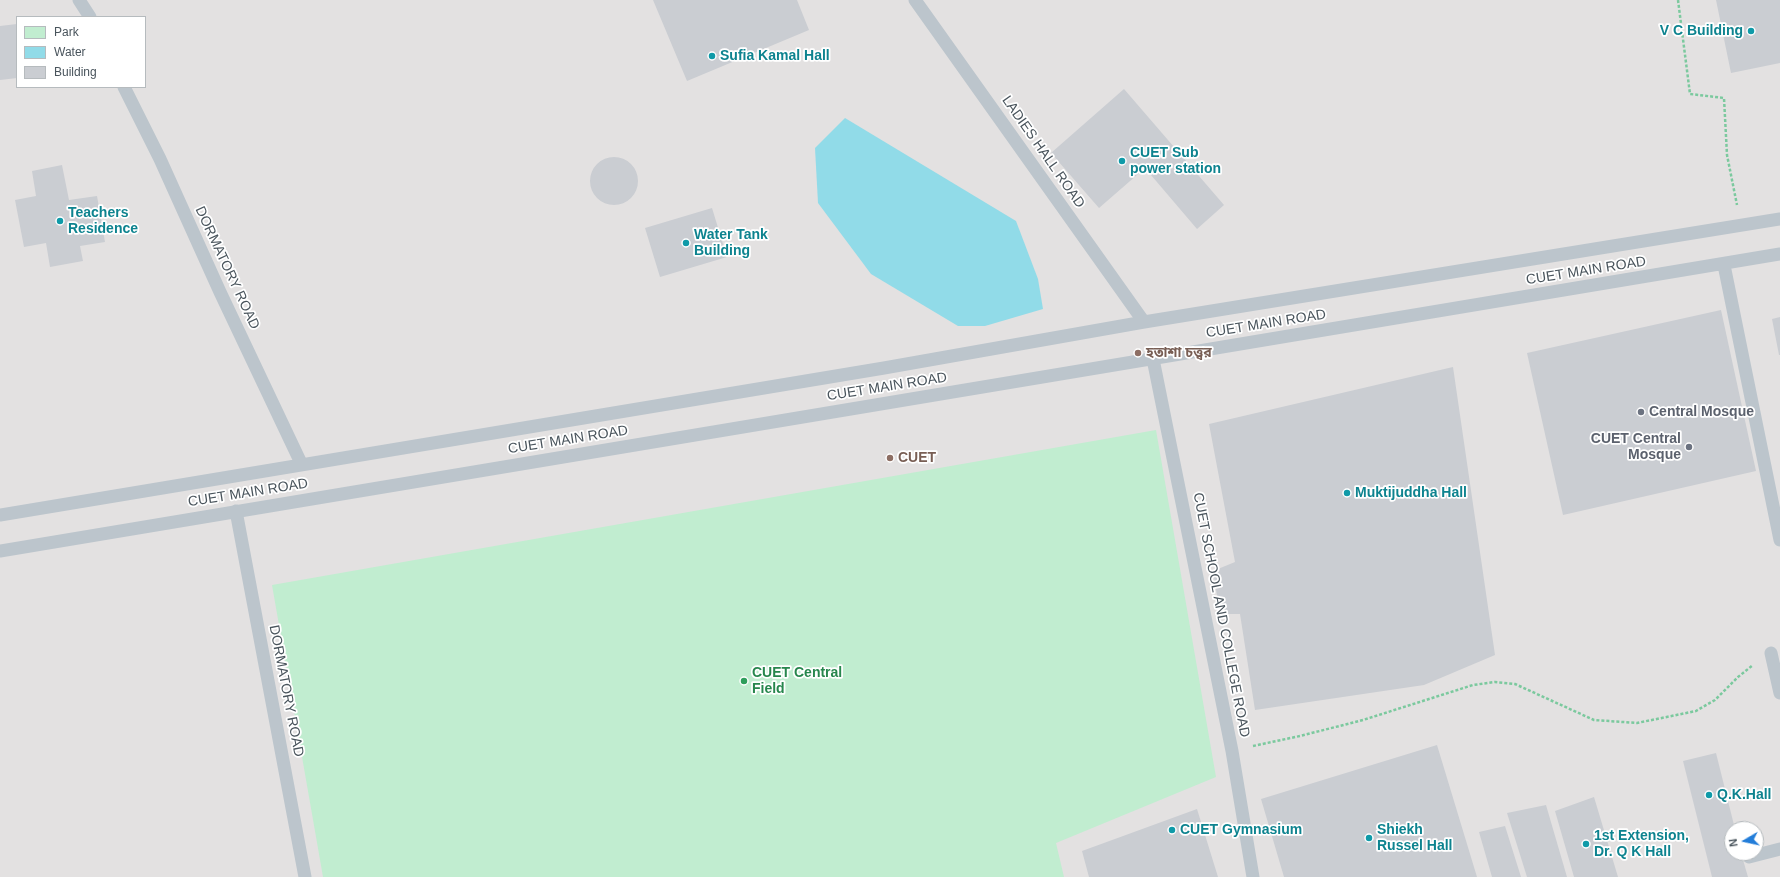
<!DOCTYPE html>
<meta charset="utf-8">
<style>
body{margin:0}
#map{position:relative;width:1780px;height:877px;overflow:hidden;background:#f2f0f0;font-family:Helvetica,sans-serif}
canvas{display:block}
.legend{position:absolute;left:16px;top:16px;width:130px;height:72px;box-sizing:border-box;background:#fff;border:1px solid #b6bbbe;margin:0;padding:5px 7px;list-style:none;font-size:12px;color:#49545c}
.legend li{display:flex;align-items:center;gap:8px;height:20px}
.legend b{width:20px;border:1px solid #b6bbbe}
.north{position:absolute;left:1724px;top:821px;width:40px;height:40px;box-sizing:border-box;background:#fff;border:1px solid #b6bbbe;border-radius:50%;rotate:261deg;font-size:11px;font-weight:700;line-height:16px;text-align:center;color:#49545c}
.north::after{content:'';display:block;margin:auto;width:14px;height:18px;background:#237dd9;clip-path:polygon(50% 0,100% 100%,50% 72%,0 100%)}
</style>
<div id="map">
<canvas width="1780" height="877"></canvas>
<ul class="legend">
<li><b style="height:11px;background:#c1edd0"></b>Park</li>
<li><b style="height:11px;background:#91dbe8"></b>Water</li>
<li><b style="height:11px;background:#cacdd2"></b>Building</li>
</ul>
<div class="north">N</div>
</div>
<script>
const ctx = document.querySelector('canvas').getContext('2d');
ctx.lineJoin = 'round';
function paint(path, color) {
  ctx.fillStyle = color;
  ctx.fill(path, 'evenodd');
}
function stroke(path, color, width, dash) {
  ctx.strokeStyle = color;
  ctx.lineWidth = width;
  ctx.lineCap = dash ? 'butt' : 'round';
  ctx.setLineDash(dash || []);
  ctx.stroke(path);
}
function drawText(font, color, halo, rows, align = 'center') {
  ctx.font = font + ' Helvetica,"Noto Sans Bengali",sans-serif';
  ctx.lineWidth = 3.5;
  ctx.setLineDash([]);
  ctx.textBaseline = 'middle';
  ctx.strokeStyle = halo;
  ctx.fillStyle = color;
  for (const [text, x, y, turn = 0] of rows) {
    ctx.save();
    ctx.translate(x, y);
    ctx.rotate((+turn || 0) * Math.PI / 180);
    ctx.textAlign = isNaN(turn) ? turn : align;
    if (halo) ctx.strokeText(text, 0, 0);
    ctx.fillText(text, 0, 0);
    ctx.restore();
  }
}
paint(new Path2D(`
 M 0,0 L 1780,0 L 1780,877 L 0,877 ZM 17,17 L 145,17 L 145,87 L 17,87 ZM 1732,829 L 1756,829 L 1756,853 L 1732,853 Z`), '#e3e1e1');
paint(new Path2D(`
 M 1156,430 L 1216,777 L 1056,843 L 1064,877 L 323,877 L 272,585 Z`), '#c1edd0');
paint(new Path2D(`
 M 845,118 L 1016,221 L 1038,279 L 1043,309 L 985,326 L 958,326 L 871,274 L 818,203 L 815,148 Z`), '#91dbe8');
paint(new Path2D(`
 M 653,0 L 797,0 L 809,30 L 687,81 Z
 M 1716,0 L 1780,0 L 1780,63 L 1731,73 Z
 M 17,24 L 17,78 L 0,80 L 0,26 Z
 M 1124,89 L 1224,205 L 1197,229 L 1145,168 L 1099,208 L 1051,153 Z
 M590 181a24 24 0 1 1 48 0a24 24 0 1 1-48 0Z
 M 62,165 L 69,200 L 97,196 L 105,242 L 80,246 L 83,261 L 50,267 L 46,243 L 24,247 L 15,200 L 36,196 L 32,171 Z
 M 712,208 L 727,257 L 660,277 L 645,228 Z
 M 1721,310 L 1756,471 L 1563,515 L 1527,353 Z
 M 1780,317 L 1780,355 L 1779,355 L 1772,319 Z
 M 1453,367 L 1495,655 L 1424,685 L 1255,710 L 1240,614 L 1220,614 L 1213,571 L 1235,562 L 1209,424 Z
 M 1437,745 L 1477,877 L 1284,877 L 1261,799 Z
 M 1716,753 L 1735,829 L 1732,829 L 1732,853 L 1741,853 L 1748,877 L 1712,877 L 1683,761 Z
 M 1594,797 L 1618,877 L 1574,877 L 1555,811 Z
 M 1546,805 L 1567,877 L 1527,877 L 1507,813 Z
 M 1197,809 L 1218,877 L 1089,877 L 1082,851 Z
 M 1505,826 L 1521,877 L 1492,877 L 1479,832 Z`), '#cacdd2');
stroke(new Path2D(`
 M 1678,0 L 1690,94 L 1724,98 L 1727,155 L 1737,205
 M 1253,746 L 1300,736 L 1363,720 L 1473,685 L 1495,682 L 1515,684 L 1594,720 L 1637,723 L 1696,711 L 1715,700 L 1738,677 L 1753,665`), '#7bc99e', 2.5, [3, 2]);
stroke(new Path2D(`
 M 79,0 L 90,17
 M 915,0 L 1144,322
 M 124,87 L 160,159 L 220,292 L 301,463
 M 1724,265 L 1780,540
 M 1153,359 L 1232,751 L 1253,877
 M 236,511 L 305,877
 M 0,515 L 884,368 L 1144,322 L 1780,219
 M 0,551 L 1780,254
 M 1771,653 L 1780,693
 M 1749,857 L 1780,849`), '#bcc5cc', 13);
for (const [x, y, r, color] of [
 [1751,31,4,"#0f9aa8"],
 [712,56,4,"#0f9aa8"],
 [1122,161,4,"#0f9aa8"],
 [60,221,4,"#0f9aa8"],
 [686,243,4,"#0f9aa8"],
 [1138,353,4,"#8d6e63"],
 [1641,412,4,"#6b7280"],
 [1689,447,4,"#6b7280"],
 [890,458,4,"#8d6e63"],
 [1347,493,4,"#0f9aa8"],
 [744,681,4,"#2e9e5b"],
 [1709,795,4,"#0f9aa8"],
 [1172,830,4,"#0f9aa8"],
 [1369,838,4,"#0f9aa8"],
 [1586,844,4,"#0f9aa8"]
]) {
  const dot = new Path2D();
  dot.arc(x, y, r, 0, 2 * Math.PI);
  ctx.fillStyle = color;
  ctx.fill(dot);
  stroke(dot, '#fff', 1.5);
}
drawText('bold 14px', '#0d838f', '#fff', [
 ["V C Building",1743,31,"right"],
 ["Sufia Kamal Hall",720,56],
 ["CUET Sub",1130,153],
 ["power station",1130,169],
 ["Teachers",68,213],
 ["Residence",68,229],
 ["Water Tank",694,235],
 ["Building",694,251],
 ["Muktijuddha Hall",1355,493],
 ["Q.K.Hall",1717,795],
 ["CUET Gymnasium",1180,830],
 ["Shiekh",1377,830],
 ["Russel Hall",1377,846],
 ["1st Extension,",1594,836],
 ["Dr. Q K Hall",1594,852]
], 'left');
drawText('14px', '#49545c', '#fff', [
 ["LADIES HALL ROAD",1043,152,55],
 ["DORMATORY ROAD",227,268,65],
 ["CUET MAIN ROAD",1586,271,-9],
 ["CUET MAIN ROAD",1266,324,-9],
 ["CUET MAIN ROAD",887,387,-9],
 ["CUET MAIN ROAD",568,440,-9],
 ["CUET MAIN ROAD",248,493,-9],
 ["CUET SCHOOL AND COLLEGE ROAD",1221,615,79],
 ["DORMATORY ROAD",286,691,79]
]);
drawText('bold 14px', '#785e54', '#fff', [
 ["হতাশা চত্ত্বর",1146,353],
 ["CUET",898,458]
], 'left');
drawText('bold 14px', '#5b616d', '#fff', [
 ["Central Mosque",1649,412],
 ["CUET Central",1681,439,"right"],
 ["Mosque",1681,455,"right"]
], 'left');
drawText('bold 14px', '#27864d', '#fff', [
 ["CUET Central",752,673],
 ["Field",752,689]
], 'left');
</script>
